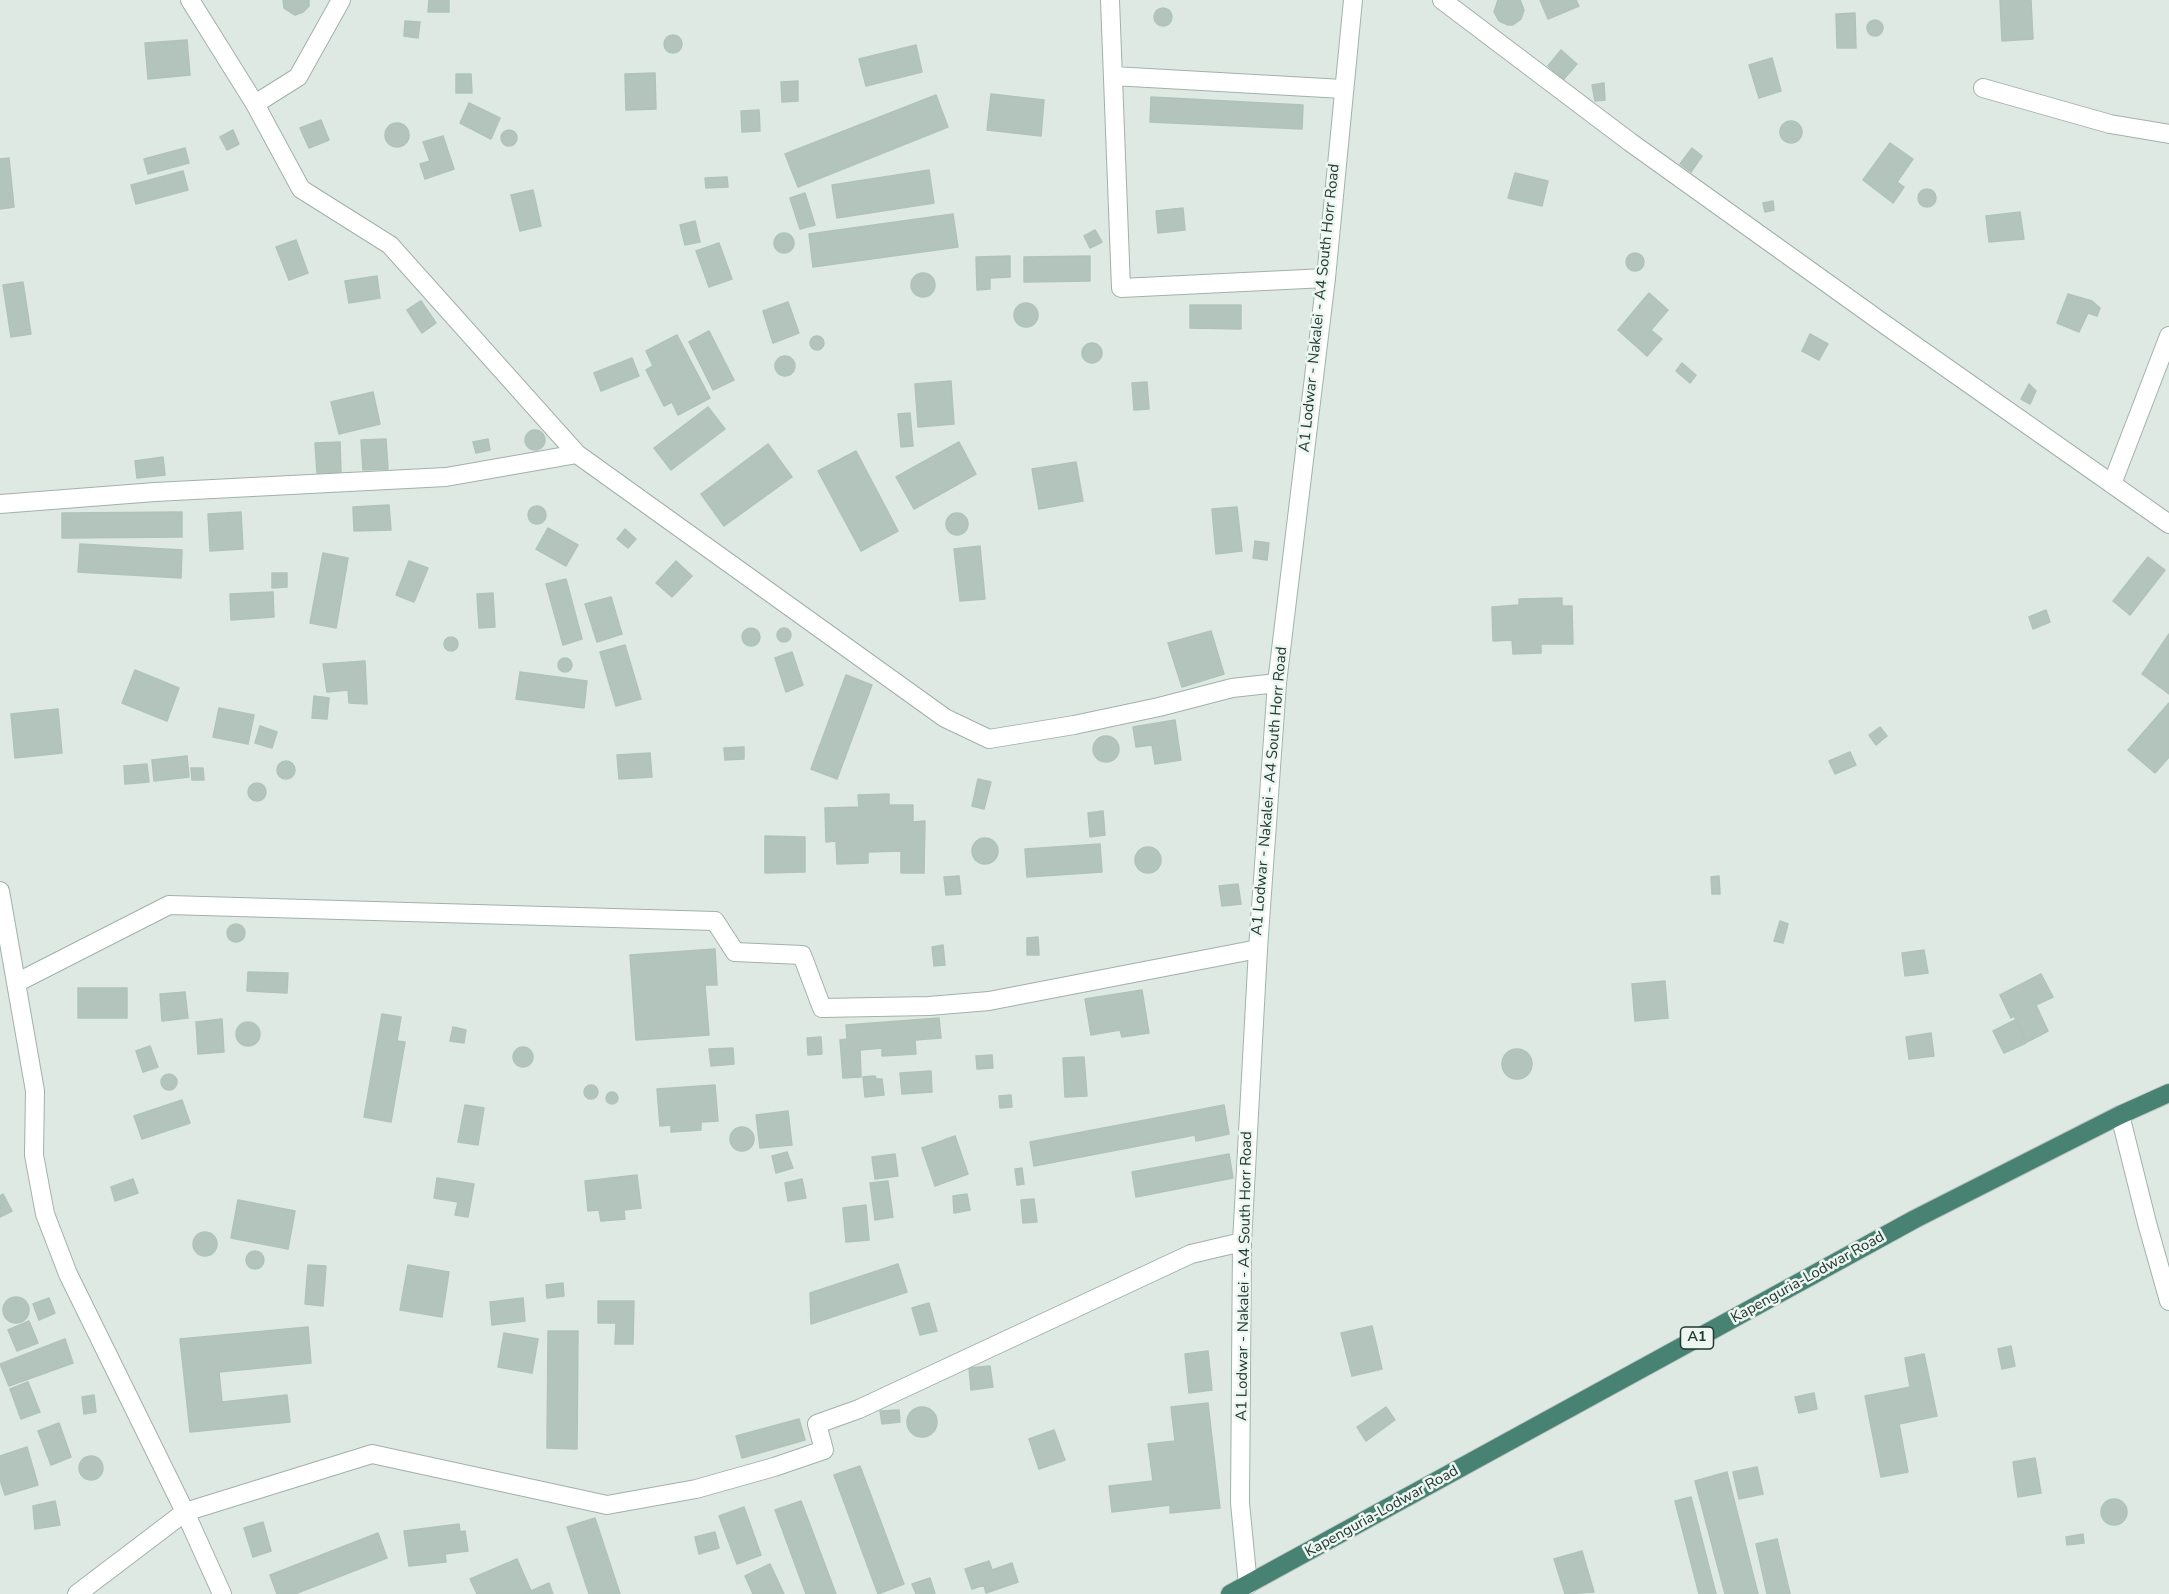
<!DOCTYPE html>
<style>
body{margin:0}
canvas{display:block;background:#dee9e4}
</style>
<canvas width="2169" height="1594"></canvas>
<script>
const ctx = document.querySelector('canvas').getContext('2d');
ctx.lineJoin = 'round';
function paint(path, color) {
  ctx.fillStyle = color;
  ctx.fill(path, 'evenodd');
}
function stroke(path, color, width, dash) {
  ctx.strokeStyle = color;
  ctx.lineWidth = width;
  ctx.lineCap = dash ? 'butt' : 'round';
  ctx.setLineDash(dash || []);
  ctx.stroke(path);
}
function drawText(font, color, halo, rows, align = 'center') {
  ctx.font = font + ' "Nunito Sans",sans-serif';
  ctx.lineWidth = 5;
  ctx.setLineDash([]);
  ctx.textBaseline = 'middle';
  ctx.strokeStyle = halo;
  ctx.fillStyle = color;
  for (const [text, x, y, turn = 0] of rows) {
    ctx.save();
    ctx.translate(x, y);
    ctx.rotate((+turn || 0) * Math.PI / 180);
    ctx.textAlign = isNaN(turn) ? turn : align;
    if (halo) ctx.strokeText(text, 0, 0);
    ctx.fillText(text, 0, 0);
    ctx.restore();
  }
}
const building = new Path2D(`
 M 283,0 L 309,0 L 309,6 L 303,12 L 295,15 L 284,8 Z
 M 429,0 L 449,0 L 449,12 L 428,12 Z
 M 1498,0 L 1520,0 L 1524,10 L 1521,19 L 1513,25 L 1508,25 L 1499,21 L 1494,12 Z
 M 1540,0 L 1576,0 L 1579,6 L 1548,19 Z
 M 2000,0 L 2031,0 L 2033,39 L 2002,41 Z
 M1154 17a9 9 0 1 1 18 0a9 9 0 1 1-18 0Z
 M 1855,13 L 1856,48 L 1837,48 L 1836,14 Z
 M1867 28a8 8 0 1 1 16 0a8 8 0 1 1-16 0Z
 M 405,21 L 420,22 L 418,38 L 404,36 Z
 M664 44a9 9 0 1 1 18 0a9 9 0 1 1-18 0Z
 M 187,40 L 190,75 L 148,79 L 145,43 Z
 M 916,45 L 922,72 L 866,86 L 859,59 Z
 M 1561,50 L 1577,64 L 1563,80 L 1548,66 Z
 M 1772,58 L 1781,91 L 1759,98 L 1749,65 Z
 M 655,73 L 656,109 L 626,110 L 625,74 Z
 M 456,74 L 471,74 L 472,93 L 456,93 Z
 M 798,81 L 798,101 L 782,102 L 781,82 Z
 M 1604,83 L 1605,100 L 1595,101 L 1592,85 Z
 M 991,94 L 1044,100 L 1041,136 L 987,130 Z
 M 936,95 L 948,127 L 798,187 L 785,154 Z
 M 1151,97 L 1303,105 L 1302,129 L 1150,122 Z
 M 469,103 L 500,118 L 491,139 L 460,123 Z
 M 759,110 L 760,131 L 742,132 L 741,111 Z
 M 321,120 L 329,140 L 309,148 L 300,128 Z
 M1780 132a11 11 0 1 1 22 0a11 11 0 1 1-22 0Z
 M385 135a12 12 0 1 1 24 0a12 12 0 1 1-24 0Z
 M501 138a8 8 0 1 1 16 0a8 8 0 1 1-16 0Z
 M 233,130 L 239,144 L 227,150 L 220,137 Z
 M 443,136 L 454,169 L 425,179 L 420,164 L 430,161 L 423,142 Z
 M 1890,143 L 1913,159 L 1897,182 L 1904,187 L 1893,203 L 1863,180 Z
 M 185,148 L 189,163 L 148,174 L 144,159 Z
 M 1692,148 L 1702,156 L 1691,172 L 1680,164 Z
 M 9,158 L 14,207 L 0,209 L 0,159 Z
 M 929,170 L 934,203 L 837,218 L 832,185 Z
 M 183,171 L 188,190 L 136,204 L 131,185 Z
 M 1515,173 L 1548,181 L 1542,206 L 1508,198 Z
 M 727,177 L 728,187 L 706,188 L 705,178 Z
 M1918 198a9 9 0 1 1 18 0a9 9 0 1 1-18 0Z
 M 533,190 L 541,226 L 520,231 L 511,195 Z
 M 805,193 L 815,225 L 800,229 L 790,198 Z
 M 1773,201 L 1774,210 L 1765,212 L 1763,203 Z
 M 1183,208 L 1185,230 L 1158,233 L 1156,211 Z
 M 2020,212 L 2024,239 L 1989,242 L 1986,216 Z
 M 953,214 L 958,247 L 813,267 L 809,234 Z
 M 695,221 L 700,242 L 685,245 L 680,225 Z
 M 1095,230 L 1102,242 L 1090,248 L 1084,236 Z
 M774 243a10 10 0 1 1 20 0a10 10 0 1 1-20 0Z
 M 296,240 L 308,273 L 289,280 L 276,247 Z
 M 719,243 L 732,279 L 709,287 L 696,251 Z
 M1626 262a9 9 0 1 1 18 0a9 9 0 1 1-18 0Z
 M 1010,256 L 1010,277 L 990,278 L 990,289 L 977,290 L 976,257 Z
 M 1090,256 L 1090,281 L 1024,282 L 1024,257 Z
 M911 285a12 12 0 1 1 24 0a12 12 0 1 1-24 0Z
 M 377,276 L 380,298 L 349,303 L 345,281 Z
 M 23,282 L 31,334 L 11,337 L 3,285 Z
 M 1649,293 L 1668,310 L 1651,330 L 1662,339 L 1647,356 L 1618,330 Z
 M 2068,294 L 2092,301 L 2100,308 L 2097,316 L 2088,313 L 2079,332 L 2057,323 Z
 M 421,301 L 436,323 L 422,333 L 407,310 Z
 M 788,302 L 799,333 L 773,343 L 763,311 Z
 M1014 315a12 12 0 1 1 24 0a12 12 0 1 1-24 0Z
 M 1190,305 L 1241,305 L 1241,329 L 1190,328 Z
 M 709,331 L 734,380 L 713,390 L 689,342 Z
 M 1810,334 L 1828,344 L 1819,360 L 1802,351 Z
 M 677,335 L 710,398 L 678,415 L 672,402 L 664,406 L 646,370 L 653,366 L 646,351 Z
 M810 343a7 7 0 1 1 14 0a7 7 0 1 1-14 0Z
 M1082 353a10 10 0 1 1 20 0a10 10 0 1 1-20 0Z
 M775 366a10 10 0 1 1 20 0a10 10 0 1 1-20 0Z
 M 632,358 L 639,376 L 601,391 L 594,373 Z
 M 1682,363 L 1696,375 L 1690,383 L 1676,371 Z
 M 951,381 L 954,424 L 918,427 L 915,384 Z
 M 1147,382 L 1149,409 L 1134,410 L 1132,383 Z
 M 2029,384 L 2036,391 L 2030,404 L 2021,399 Z
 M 373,392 L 380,424 L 339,434 L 331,402 Z
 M 708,407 L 725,429 L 671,470 L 654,448 Z
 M 910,413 L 913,446 L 901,447 L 898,414 Z
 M525 440a10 10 0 1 1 20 0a10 10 0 1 1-20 0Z
 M 386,439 L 388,469 L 363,470 L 361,440 Z
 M 488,439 L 490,450 L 476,453 L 473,442 Z
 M 340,442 L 341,472 L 317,473 L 315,443 Z
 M 959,442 L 976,474 L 914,509 L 896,477 Z
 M 768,444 L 792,477 L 724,526 L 701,494 Z
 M 856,451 L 898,531 L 861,551 L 818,471 Z
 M 163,457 L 165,475 L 137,478 L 135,461 Z
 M 1076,462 L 1083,501 L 1039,509 L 1032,469 Z
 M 389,505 L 391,530 L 354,531 L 353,507 Z
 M528 515a9 9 0 1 1 18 0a9 9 0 1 1-18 0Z
 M 1237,507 L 1242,551 L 1216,554 L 1212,509 Z
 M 182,512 L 182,537 L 62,538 L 62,513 Z
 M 241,512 L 243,549 L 210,551 L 208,514 Z
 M946 524a11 11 0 1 1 22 0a11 11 0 1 1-22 0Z
 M 548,528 L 578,545 L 566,566 L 536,549 Z
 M 625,529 L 636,539 L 628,548 L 617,539 Z
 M 1255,541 L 1269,543 L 1267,560 L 1253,558 Z
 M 80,544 L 182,550 L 181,578 L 78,572 Z
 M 980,546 L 985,599 L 960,601 L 954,549 Z
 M 323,553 L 348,558 L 336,628 L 310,623 Z
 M 2148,557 L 2165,570 L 2130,615 L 2113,601 Z
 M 409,561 L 428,568 L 414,602 L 396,595 Z
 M 676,561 L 692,576 L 672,597 L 656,583 Z
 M 272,573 L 287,573 L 287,587 L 272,588 Z
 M 566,579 L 582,639 L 563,645 L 546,584 Z
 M 273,592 L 274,617 L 231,620 L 230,594 Z
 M 493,593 L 495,627 L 479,628 L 477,594 Z
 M 611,597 L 622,634 L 597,642 L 585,604 Z
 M 1562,598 L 1562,606 L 1572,606 L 1573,644 L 1541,644 L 1541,653 L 1513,654 L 1512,640 L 1493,641 L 1492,607 L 1519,605 L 1519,599 Z
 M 2046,610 L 2050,622 L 2033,629 L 2029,617 Z
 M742 637a9 9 0 1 1 18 0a9 9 0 1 1-18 0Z
 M777 635a7 7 0 1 1 14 0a7 7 0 1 1-14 0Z
 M 1211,631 L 1224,674 L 1182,687 L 1168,643 Z
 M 2169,634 L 2169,694 L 2142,674 Z
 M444 644a7 7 0 1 1 14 0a7 7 0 1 1-14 0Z
 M 625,645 L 641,699 L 616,706 L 600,652 Z
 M 792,652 L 803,685 L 786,692 L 775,658 Z
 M558 665a7 7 0 1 1 14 0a7 7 0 1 1-14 0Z
 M 365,661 L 367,704 L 349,703 L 348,690 L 327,692 L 323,664 Z
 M 135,670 L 179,688 L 167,721 L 122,703 Z
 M 520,672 L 587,681 L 584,708 L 516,699 Z
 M 846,675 L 872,685 L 837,779 L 811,769 Z
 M 314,696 L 329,698 L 327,719 L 312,718 Z
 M 2169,703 L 2169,757 L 2155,773 L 2128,750 Z
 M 219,708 L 254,715 L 248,744 L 213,737 Z
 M 58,709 L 62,753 L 15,758 L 11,714 Z
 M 1175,720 L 1181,760 L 1155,764 L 1152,745 L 1136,747 L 1133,727 Z
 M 260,726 L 277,732 L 272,748 L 255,743 Z
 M 1880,727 L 1887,736 L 1876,745 L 1869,735 Z
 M1093 749a13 13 0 1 1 26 0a13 13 0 1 1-26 0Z
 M 744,747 L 744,759 L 725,760 L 724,748 Z
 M 1850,752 L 1856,765 L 1835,774 L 1829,761 Z
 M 650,753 L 652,777 L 619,779 L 617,755 Z
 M 187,756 L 189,777 L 154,781 L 152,760 Z
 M277 770a9 9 0 1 1 18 0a9 9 0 1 1-18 0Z
 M 147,764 L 149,782 L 125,784 L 124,766 Z
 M 191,768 L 203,768 L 204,780 L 192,780 Z
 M 978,779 L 991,782 L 984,809 L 972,806 Z
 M248 792a9 9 0 1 1 18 0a9 9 0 1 1-18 0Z
 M 889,794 L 889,805 L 913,805 L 913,822 L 925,821 L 924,873 L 901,873 L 901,851 L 868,852 L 868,863 L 837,864 L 836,841 L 826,842 L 825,808 L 859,807 L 858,795 Z
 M 1103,811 L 1105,835 L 1090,837 L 1088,813 Z
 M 765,836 L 805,837 L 805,872 L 765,873 Z
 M972 851a13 13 0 1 1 26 0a13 13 0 1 1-26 0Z
 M 1100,844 L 1102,872 L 1027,877 L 1025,849 Z
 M1135 860a13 13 0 1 1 26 0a13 13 0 1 1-26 0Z
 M 959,876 L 961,894 L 946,895 L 944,877 Z
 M 1719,876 L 1720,894 L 1712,894 L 1711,877 Z
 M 1238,884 L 1241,904 L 1222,906 L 1219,886 Z
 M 1780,921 L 1788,924 L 1783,943 L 1774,941 Z
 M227 933a9 9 0 1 1 18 0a9 9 0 1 1-18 0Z
 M 1038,937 L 1039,955 L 1027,955 L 1027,938 Z
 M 943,945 L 945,965 L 934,966 L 932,947 Z
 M 715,949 L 717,985 L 705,985 L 709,1035 L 636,1040 L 630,955 Z
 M 1924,950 L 1928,973 L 1905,976 L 1902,953 Z
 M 248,972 L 288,973 L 287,993 L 247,991 Z
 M 2041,974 L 2053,997 L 2036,1005 L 2048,1031 L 2027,1042 L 2014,1016 L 2011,1018 L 2000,995 Z
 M 1665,981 L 1668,1018 L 1635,1021 L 1632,984 Z
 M 78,988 L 127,988 L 127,1018 L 78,1018 Z
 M 1142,990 L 1149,1033 L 1122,1037 L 1120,1030 L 1091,1035 L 1085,999 Z
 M 185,992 L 188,1018 L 162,1021 L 160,994 Z
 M 382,1014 L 401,1017 L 397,1041 L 405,1042 L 391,1122 L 364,1117 Z
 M 939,1018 L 941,1038 L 915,1040 L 916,1054 L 882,1056 L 882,1048 L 860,1050 L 861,1077 L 843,1078 L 840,1040 L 847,1039 L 846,1025 Z
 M 222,1019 L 224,1052 L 198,1054 L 196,1022 Z
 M 2015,1020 L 2026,1043 L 2004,1053 L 1993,1031 Z
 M236 1034a12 12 0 1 1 24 0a12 12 0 1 1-24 0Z
 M 453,1027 L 466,1030 L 464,1043 L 450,1041 Z
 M 1931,1033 L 1934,1056 L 1909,1059 L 1906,1037 Z
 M 821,1037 L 822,1054 L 808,1055 L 807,1038 Z
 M 150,1046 L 158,1067 L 143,1072 L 136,1051 Z
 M513 1057a10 10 0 1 1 20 0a10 10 0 1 1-20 0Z
 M 733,1048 L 734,1064 L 711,1066 L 709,1049 Z
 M1502 1064a15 15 0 1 1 30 0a15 15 0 1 1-30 0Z
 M 992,1055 L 993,1068 L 977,1069 L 976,1056 Z
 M 1084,1057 L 1087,1096 L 1065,1097 L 1063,1058 Z
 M 931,1071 L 932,1092 L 902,1094 L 900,1073 Z
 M161 1082a8 8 0 1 1 16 0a8 8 0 1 1-16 0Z
 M 875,1076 L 876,1079 L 882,1079 L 884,1095 L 865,1097 L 863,1077 Z
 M584 1092a7 7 0 1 1 14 0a7 7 0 1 1-14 0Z
 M 715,1085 L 718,1121 L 701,1122 L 701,1130 L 671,1132 L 671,1125 L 660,1126 L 657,1089 Z
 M606 1098a6 6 0 1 1 12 0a6 6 0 1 1-12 0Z
 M 1011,1095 L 1012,1107 L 1000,1108 L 999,1096 Z
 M 182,1100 L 190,1123 L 142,1139 L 134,1116 Z
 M 465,1105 L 484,1108 L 478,1145 L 458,1142 Z
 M 1224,1105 L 1229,1134 L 1196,1141 L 1195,1135 L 1034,1166 L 1030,1142 Z
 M 788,1111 L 792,1145 L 760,1148 L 756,1115 Z
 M730 1139a12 12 0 1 1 24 0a12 12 0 1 1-24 0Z
 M 955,1136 L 968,1174 L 935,1186 L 922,1148 Z
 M 787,1152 L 793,1168 L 776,1173 L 772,1156 Z
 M 895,1154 L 898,1176 L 875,1179 L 872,1157 Z
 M 1229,1154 L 1233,1178 L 1136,1197 L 1132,1172 Z
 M 1022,1168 L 1024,1184 L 1017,1185 L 1015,1169 Z
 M 637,1175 L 641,1208 L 624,1210 L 625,1219 L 601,1221 L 599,1210 L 588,1211 L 585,1181 Z
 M 437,1178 L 474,1184 L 468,1217 L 455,1215 L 458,1202 L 434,1198 Z
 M 133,1179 L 138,1193 L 115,1201 L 111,1187 Z
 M 802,1179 L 806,1198 L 788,1201 L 785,1183 Z
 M 888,1181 L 893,1217 L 875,1220 L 870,1183 Z
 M 3,1194 L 12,1211 L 0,1217 L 0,1196 Z
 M 967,1194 L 970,1210 L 954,1213 L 953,1196 Z
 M 1034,1199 L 1037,1222 L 1023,1223 L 1021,1200 Z
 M 238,1200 L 295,1211 L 288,1249 L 231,1238 Z
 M 866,1205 L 869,1240 L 846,1242 L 843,1208 Z
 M193 1244a12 12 0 1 1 24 0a12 12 0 1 1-24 0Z
 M246 1260a9 9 0 1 1 18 0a9 9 0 1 1-18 0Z
 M 898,1264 L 907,1292 L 811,1324 L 810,1293 Z
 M 308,1265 L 326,1266 L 323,1306 L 305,1304 Z
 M 408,1265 L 449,1272 L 442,1317 L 400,1310 Z
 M 563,1283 L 564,1296 L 547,1298 L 546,1285 Z
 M3 1310a13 13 0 1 1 26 0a13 13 0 1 1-26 0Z
 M 49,1298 L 55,1313 L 39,1320 L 33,1304 Z
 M 523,1298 L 525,1321 L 492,1325 L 490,1302 Z
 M 598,1301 L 634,1301 L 633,1344 L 615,1344 L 616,1323 L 598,1323 Z
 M 929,1303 L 937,1331 L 920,1335 L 912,1308 Z
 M 29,1321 L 38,1343 L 17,1351 L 8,1330 Z
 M 1372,1326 L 1382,1369 L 1352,1376 L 1341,1333 Z
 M 308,1327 L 311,1363 L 219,1372 L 222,1402 L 287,1395 L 290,1422 L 190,1432 L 180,1339 Z
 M 548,1331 L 578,1331 L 577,1449 L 547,1448 Z
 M 504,1333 L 538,1339 L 532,1373 L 498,1367 Z
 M 65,1339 L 73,1363 L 9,1386 L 0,1364 Z
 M 2011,1346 L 2015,1366 L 2002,1369 L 1998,1349 Z
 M 1208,1351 L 1212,1390 L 1189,1393 L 1185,1354 Z
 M 1924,1354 L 1937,1416 L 1899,1424 L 1908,1472 L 1881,1477 L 1865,1396 L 1910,1387 L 1905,1358 Z
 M 990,1366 L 993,1387 L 971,1390 L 969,1368 Z
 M 28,1382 L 40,1412 L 21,1419 L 10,1389 Z
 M 1814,1393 L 1817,1409 L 1799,1413 L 1795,1397 Z
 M 94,1395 L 96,1412 L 84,1414 L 82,1397 Z
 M 1208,1403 L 1220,1508 L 1170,1513 L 1170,1505 L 1112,1512 L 1109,1486 L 1153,1481 L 1148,1444 L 1175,1441 L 1171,1407 Z
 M907 1422a15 15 0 1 1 30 0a15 15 0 1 1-30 0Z
 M 1386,1407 L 1395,1420 L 1366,1441 L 1357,1427 Z
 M 899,1410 L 900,1422 L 882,1424 L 880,1411 Z
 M 799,1419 L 805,1440 L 742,1458 L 736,1436 Z
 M 59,1423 L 71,1457 L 51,1465 L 38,1431 Z
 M 1054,1430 L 1065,1460 L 1039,1469 L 1029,1439 Z
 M 27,1447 L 38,1485 L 5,1495 L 0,1480 L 0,1456 Z
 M79 1468a12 12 0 1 1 24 0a12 12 0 1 1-24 0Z
 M 2035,1458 L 2041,1493 L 2018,1497 L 2013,1462 Z
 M 860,1466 L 904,1584 L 878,1594 L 834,1475 Z
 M 1757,1467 L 1763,1494 L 1739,1499 L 1733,1472 Z
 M 1727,1472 L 1758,1594 L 1725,1594 L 1695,1481 Z
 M 1691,1497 L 1716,1594 L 1699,1594 L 1675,1501 Z
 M2101 1512a13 13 0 1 1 26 0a13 13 0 1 1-26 0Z
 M 55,1501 L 60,1525 L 35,1529 L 33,1506 Z
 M 801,1501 L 836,1594 L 806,1594 L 775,1510 Z
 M 744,1507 L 761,1555 L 737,1564 L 719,1516 Z
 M 595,1518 L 620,1594 L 589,1594 L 567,1527 Z
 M 263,1522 L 271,1551 L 253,1557 L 244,1528 Z
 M 459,1524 L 460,1532 L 465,1531 L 468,1551 L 445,1554 L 446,1562 L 409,1566 L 404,1531 Z
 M 715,1532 L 719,1548 L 699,1554 L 695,1537 Z
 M 378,1533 L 387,1558 L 295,1594 L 277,1594 L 270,1575 Z
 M 2083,1534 L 2084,1543 L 2067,1545 L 2066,1537 Z
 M 1777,1539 L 1790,1594 L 1767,1594 L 1756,1544 Z
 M 1582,1551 L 1594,1592 L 1565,1594 L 1554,1559 Z
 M 517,1559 L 531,1591 L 525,1594 L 477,1594 L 470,1579 Z
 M 989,1561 L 992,1570 L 1012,1563 L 1018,1582 L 986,1593 L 984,1585 L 972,1589 L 965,1569 Z
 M 770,1564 L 784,1594 L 753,1594 L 745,1576 Z
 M 930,1578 L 935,1594 L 916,1594 L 912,1584 Z
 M 549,1583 L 553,1594 L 525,1594 L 531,1591 Z`);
paint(building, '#b3c4bd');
stroke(building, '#b0c3bb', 1.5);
const minor = new Path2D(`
 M 190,0 L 255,104 L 298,77 L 341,0
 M 1110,0 L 1121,288 L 1326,278
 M 1113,76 L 1343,89
 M 1983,88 L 2110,124 L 2169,134
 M 255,104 L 301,189 L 390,245 L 577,454 L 945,718 L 989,739 L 1074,725 L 1159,707 L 1232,688 L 1277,683
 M 2112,484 L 2169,336
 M 0,504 L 155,492 L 446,477 L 577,454
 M 0,891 L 35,1091 L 34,1155 L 45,1214 L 68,1274 L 185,1512 L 222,1594
 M 16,983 L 169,905 L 715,921 L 735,952 L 802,955 L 822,1008 L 929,1006 L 989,1001 L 1258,949
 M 2120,1115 L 2147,1223 L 2169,1301
 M 77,1594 L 185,1512 L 372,1454 L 607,1505 L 696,1489 L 774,1467 L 824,1450 L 817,1424 L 859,1409 L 1191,1254 L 1242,1242`);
const tertiary = new Path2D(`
 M 1442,0 L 1630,142 L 1887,326 L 2169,524`);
const secondary = new Path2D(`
 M 1248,1585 L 1240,1503 L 1242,1242 L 1258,949 L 1277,683 L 1326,278 L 1353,0`);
const trunk = new Path2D(`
 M 1230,1594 L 1915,1219 L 2120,1115 L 2169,1093`);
stroke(minor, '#a1b1ab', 20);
stroke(tertiary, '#a1b1ab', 20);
stroke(secondary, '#9db5ac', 20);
stroke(trunk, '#bcc4c1', 20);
stroke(minor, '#fff', 18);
stroke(tertiary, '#fff', 18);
stroke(secondary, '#fff', 18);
stroke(trunk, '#478273', 18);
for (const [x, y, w] of [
 [1697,1338,33]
]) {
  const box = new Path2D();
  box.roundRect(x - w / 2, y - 11, w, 22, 4.5);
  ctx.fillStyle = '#eef6f2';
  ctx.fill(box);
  stroke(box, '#203931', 1.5);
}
drawText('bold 14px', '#203931', null, [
 ["A1",1697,1338]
]);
drawText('15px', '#203931', '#eef6f2', [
 ["A1 Lodwar - Nakalei - A4 South Horr Road",1320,308,-84],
 ["A1 Lodwar - Nakalei - A4 South Horr Road",1270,791,-85],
 ["A1 Lodwar - Nakalei - A4 South Horr Road",1245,1276,-89],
 ["Kapenguria-Lodwar Road",1808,1278,-29],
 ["Kapenguria-Lodwar Road",1382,1512,-29]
]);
</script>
